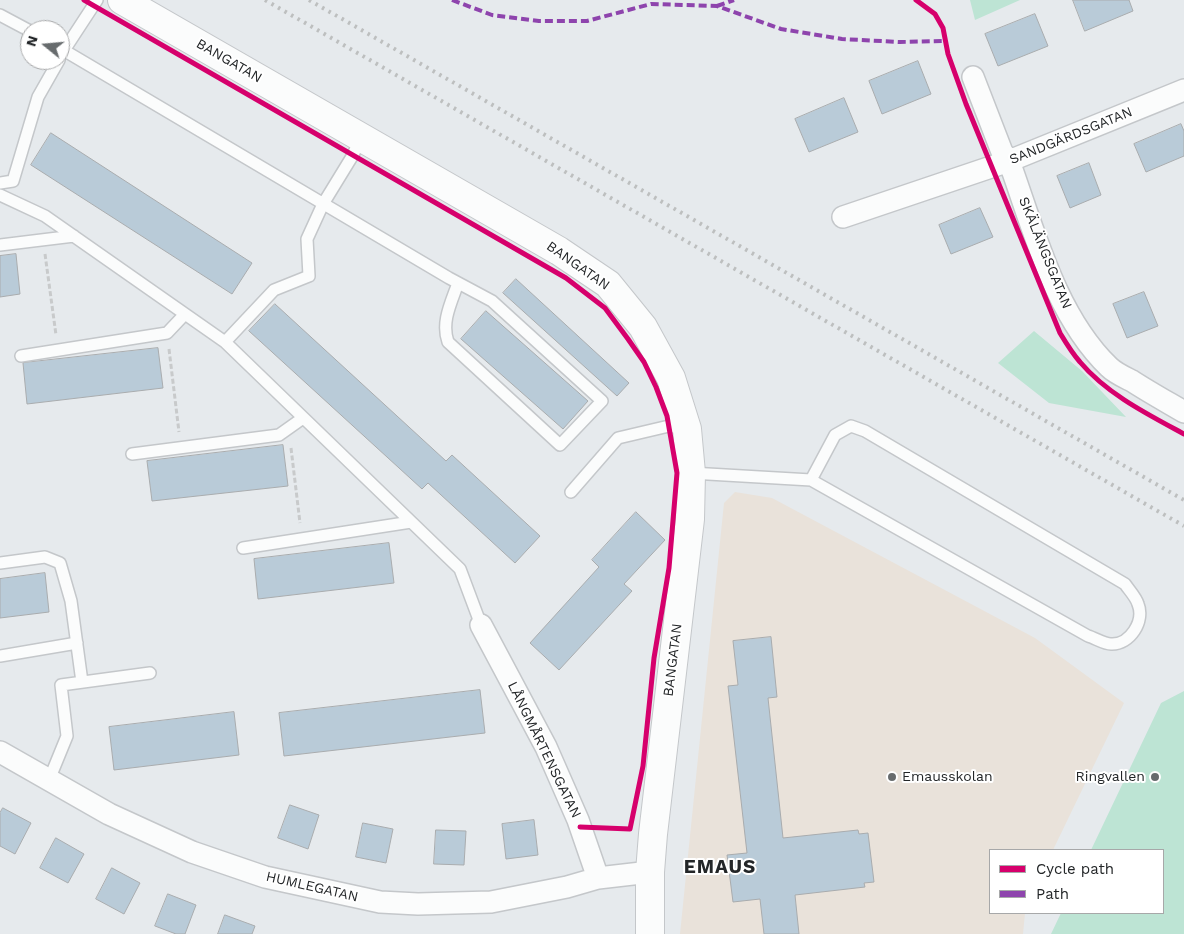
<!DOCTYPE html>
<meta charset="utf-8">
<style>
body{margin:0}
#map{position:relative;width:1184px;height:934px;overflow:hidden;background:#e6eaed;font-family:"Work Sans",sans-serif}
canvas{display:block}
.legend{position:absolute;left:989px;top:849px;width:175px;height:65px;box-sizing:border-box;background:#fff;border:1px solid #a7a8a9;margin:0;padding:6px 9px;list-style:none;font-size:15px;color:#232628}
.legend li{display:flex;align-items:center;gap:10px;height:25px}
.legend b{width:25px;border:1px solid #a7a8a9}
.north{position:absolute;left:20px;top:20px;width:50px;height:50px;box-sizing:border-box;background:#fff;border:1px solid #a7a8a9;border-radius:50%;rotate:287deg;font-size:14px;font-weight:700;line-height:20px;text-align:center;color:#232628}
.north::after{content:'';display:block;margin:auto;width:18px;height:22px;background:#676b6d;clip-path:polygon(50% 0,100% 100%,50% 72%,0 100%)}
</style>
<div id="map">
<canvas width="1184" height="934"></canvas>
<ul class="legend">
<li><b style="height:6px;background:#d6006c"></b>Cycle path</li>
<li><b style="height:6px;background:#8e44ad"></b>Path</li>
</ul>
<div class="north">N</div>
</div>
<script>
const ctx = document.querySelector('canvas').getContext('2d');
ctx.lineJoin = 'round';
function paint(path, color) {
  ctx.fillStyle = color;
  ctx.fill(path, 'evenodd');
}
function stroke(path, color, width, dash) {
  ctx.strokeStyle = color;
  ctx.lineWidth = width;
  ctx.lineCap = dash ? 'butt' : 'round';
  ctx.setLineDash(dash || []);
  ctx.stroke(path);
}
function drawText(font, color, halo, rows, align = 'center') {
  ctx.font = font + ' "Work Sans",sans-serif';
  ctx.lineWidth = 4;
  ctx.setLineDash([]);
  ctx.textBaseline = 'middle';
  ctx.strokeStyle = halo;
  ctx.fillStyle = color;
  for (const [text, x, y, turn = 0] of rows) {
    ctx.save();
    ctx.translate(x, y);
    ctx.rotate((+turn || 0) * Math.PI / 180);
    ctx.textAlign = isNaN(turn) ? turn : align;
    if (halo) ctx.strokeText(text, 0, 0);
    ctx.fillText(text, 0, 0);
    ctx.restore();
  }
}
paint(new Path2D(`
 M 735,492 L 772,498 L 1035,638 L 1124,703 L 1053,850 L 990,850 L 990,913 L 1025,913 L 1023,934 L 680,934 L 724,503 Z`), '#e9e2da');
paint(new Path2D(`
 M 970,0 L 1020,0 L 975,20 Z
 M 1034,331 L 1082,371 L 1126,417 L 1049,403 L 998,363 Z
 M 1184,691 L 1184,934 L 1051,934 L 1061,913 L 1163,913 L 1163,850 L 1091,850 L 1161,703 Z`), '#bde4d4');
const building = new Path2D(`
 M 1073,0 L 1129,0 L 1133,11 L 1085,31 Z
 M 1035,14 L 1048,46 L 998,66 L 985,34 Z
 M 918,61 L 931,94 L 882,114 L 869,81 Z
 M 844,98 L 858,132 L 809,152 L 795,119 Z
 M 1181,124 L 1184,131 L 1184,156 L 1146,172 L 1134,144 Z
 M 51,133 L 252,263 L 232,294 L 31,165 Z
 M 1089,163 L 1101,195 L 1070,208 L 1057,176 Z
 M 980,208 L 993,237 L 951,254 L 939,225 Z
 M 16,254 L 20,294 L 0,297 L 0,256 Z
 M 516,279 L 629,383 L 617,396 L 503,293 Z
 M 1144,292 L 1158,326 L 1127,338 L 1113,304 Z
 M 275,304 L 446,461 L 452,455 L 540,536 L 515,563 L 428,483 L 422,489 L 249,331 Z
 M 486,311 L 588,401 L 563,429 L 461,339 Z
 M 158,348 L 163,388 L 27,404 L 23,363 Z
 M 283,445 L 288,486 L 152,501 L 147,461 Z
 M 636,512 L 665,540 L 624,584 L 632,591 L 559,670 L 530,643 L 599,567 L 592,560 Z
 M 389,543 L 394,583 L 258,599 L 254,559 Z
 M 45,573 L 49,612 L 0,618 L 0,579 Z
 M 771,637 L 777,697 L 768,698 L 783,838 L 858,830 L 859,834 L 868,833 L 874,882 L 864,883 L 865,887 L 795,895 L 799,934 L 764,934 L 760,899 L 733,902 L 727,855 L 747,853 L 728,686 L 738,685 L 733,641 Z
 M 480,690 L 485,733 L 284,756 L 279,713 Z
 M 234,712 L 239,755 L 114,770 L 109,727 Z
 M 290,805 L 319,815 L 308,849 L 278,838 Z
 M 3,808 L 31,823 L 15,854 L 0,846 L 0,813 Z
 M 534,820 L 538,855 L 506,859 L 502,824 Z
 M 363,823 L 393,829 L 386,863 L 356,857 Z
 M 436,830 L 466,831 L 464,865 L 434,864 Z
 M 56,838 L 84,854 L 68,883 L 40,868 Z
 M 112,868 L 140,883 L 124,914 L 96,899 Z
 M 168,894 L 196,905 L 185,934 L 176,934 L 155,926 Z
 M 225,915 L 255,926 L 252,934 L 218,934 Z`);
paint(building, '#b9cbd8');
stroke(building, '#a9acae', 1);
const service = new Path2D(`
 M 0,15 L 30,31
 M 60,48 L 449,278 L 492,301 L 602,401 L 560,445 L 448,342 C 441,322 451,303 458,283
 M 61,55 L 97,0
 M 0,183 L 13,181 L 38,97 L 59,60
 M 0,195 L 45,216 L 225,342 L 460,569 L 481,625
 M 0,245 L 74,236
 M 225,342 L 274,290 L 309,276 L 307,239 L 323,204 L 353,155 L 361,137
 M 21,356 L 167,333 L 185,314
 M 132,454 L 279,435 L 303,418
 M 691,473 L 811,480 L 835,435 L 851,426 L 865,431 L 1125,584 C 1129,590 1136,597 1138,604 C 1145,621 1130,645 1111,644 C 1104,644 1095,638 1088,636 L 811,480
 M 571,492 L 618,438 L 669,426 L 686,429
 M 243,548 L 411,522
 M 0,563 L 45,557 L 60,563 L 71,601 L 82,682
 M 0,656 L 77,643
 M 49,780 L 67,736 L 61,685 L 150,673`);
const minor = new Path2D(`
 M 973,77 L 1002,152 L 1009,161 C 1034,230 1055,315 1109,367 C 1115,373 1124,377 1132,381 C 1149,392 1167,402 1184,412
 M 843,217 L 1009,161 L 1184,90
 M 481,625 L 546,747 L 578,820 L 598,878
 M 0,752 L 109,814 L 192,852 L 265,877 L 380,902 L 418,904 L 491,902 L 567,887 L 598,878 L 650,872`);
const tertiary = new Path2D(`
 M 122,0 L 559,251 L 608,284 L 643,327 L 671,378 L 687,429 L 691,473 L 690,519 L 653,834 L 650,872 L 650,934`);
stroke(service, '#c4c7ca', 14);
stroke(minor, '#c4c7ca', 24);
stroke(tertiary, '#c4c7ca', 30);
stroke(new Path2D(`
 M 45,254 L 56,335
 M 169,349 L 179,432
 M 291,448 L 300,523`), '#c8cacb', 3, [5, 2.5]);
stroke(service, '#fbfcfc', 11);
stroke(minor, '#fbfcfc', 21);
stroke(tertiary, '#fbfcfc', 28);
stroke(new Path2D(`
 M 265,0 L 1184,526
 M 309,0 L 1184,500`), '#bdbfbf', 4, [2.5, 5]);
stroke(new Path2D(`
 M 452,0 L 492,15 L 539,21 L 587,21 L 651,4 L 717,6 L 781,29 L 842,39 L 900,42 L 946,41
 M 717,6 L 734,0`), '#8e44ad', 4, [8, 4]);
stroke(new Path2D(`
 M 84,0 L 566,278 L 605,308 L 628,339 L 644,362 L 656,387 L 667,416 L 677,473 L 669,568 L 654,658 L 643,766 L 630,829 L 580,827
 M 916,0 L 935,14 L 943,28 L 948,54 L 966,104 L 1060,333 C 1066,343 1072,353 1080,362 C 1107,394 1147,414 1184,434`), '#d6006c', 5);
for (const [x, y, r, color] of [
 [892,777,5,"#676b6d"],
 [1155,777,5,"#676b6d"]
]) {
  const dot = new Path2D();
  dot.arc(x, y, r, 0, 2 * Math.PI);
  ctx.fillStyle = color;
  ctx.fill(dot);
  stroke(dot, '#fff', 2);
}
drawText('14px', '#232628', '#fff', [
 ["BANGATAN",229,61,30],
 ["SANDGÄRDSGATAN",1071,136,-22],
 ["SKÄLÄNGSGATAN",1045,253,68],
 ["BANGATAN",578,266,35],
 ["BANGATAN",673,660,-83],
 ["LÅNGMÅRTENSGATAN",544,750,64],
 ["HUMLEGATAN",312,887,13]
]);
drawText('14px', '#232628', '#fff', [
 ["Emausskolan",902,777],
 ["Ringvallen",1145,777,"right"]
], 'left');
ctx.letterSpacing = '1px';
drawText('bold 19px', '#232628', '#fff', [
 ["EMAUS",720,867]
]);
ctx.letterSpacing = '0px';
</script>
